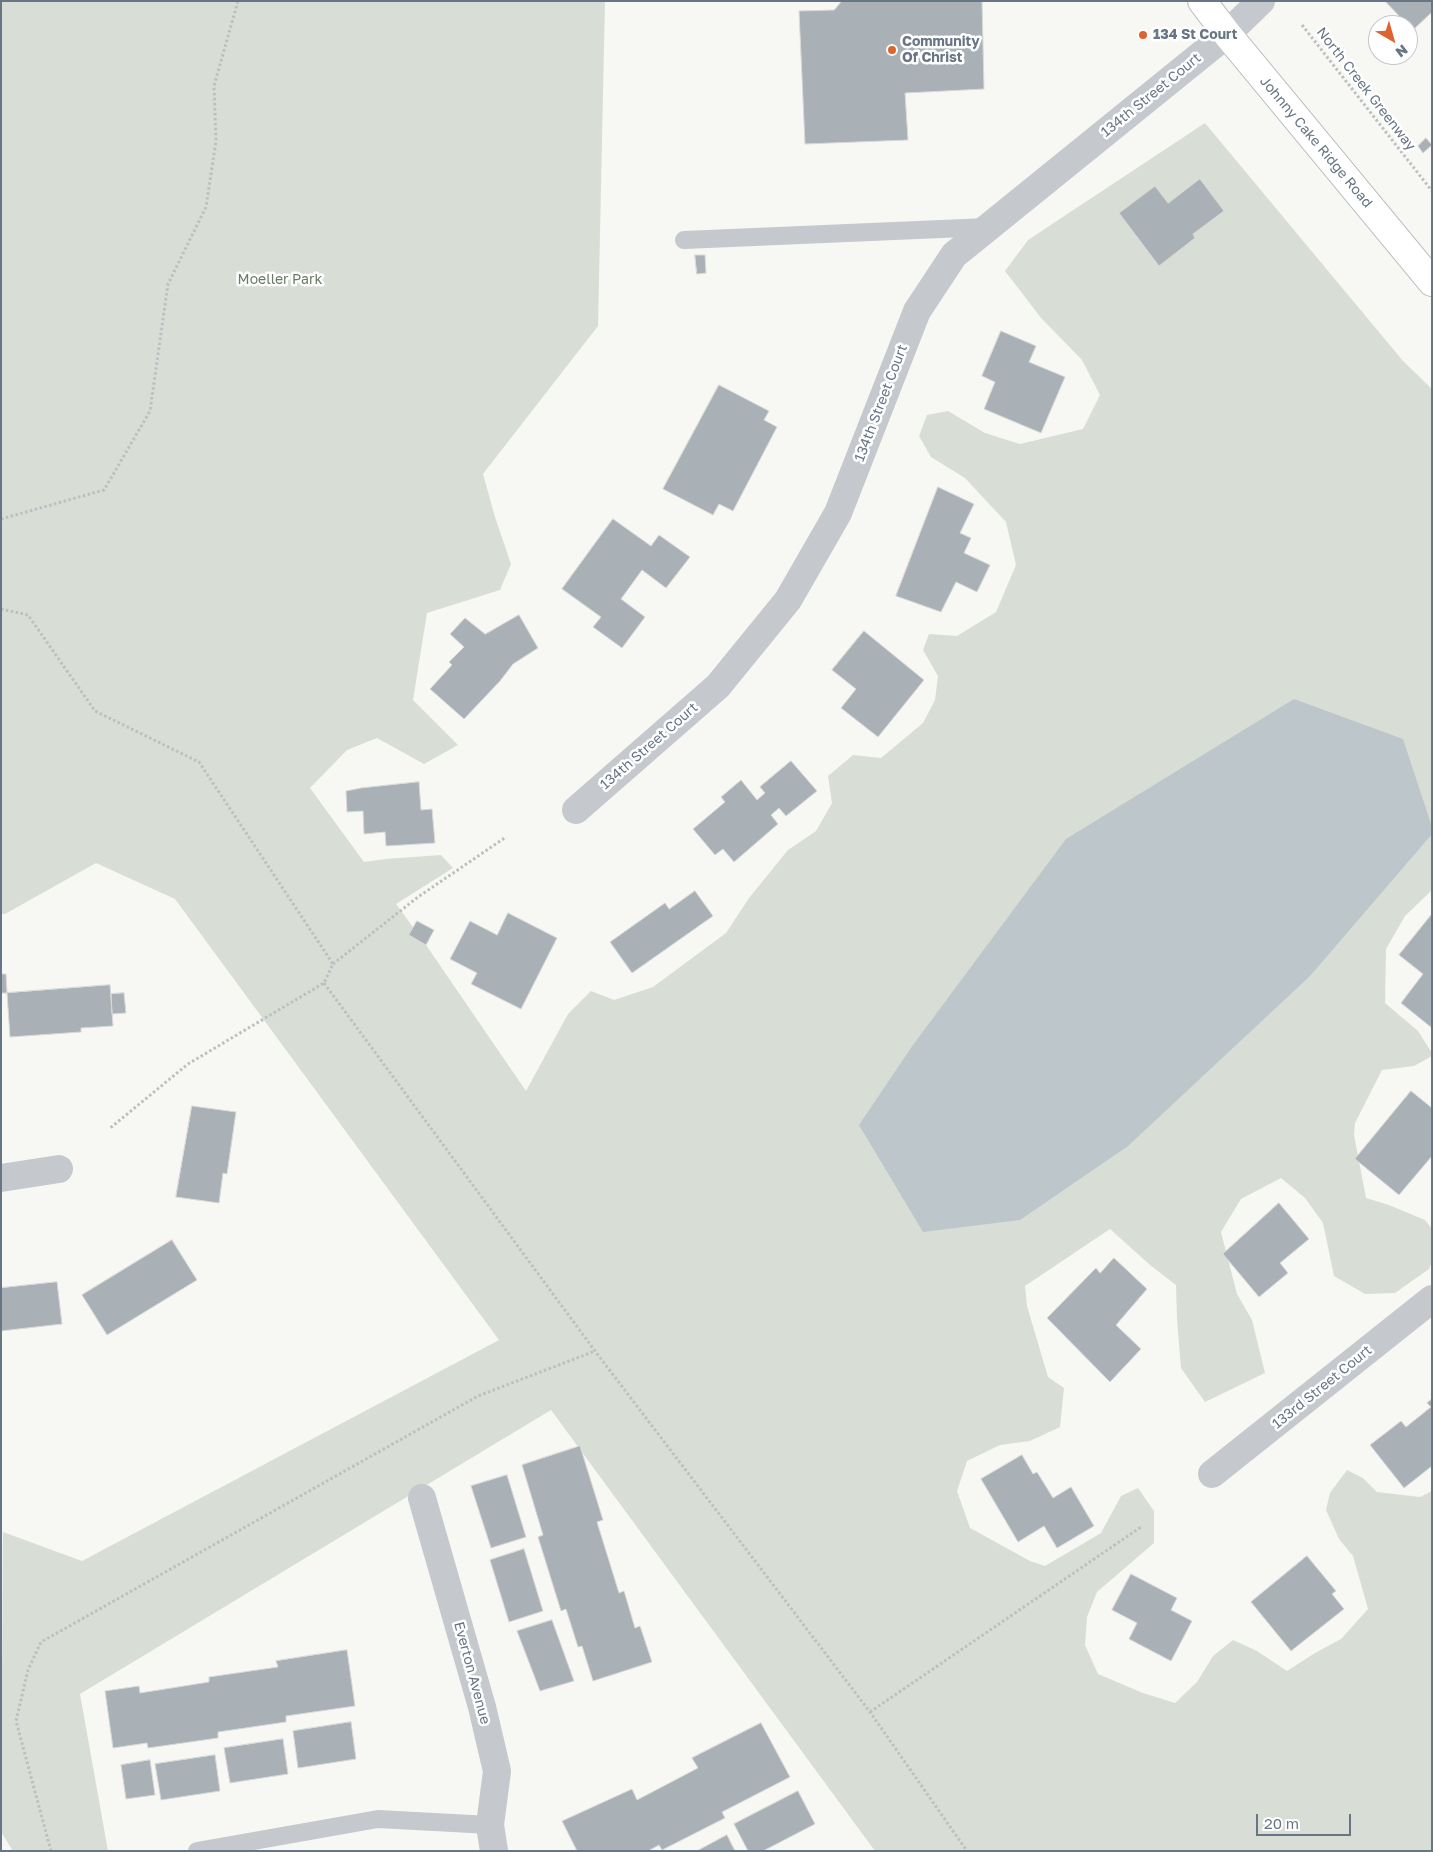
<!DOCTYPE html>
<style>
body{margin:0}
#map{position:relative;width:1433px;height:1852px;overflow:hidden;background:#f7f7f4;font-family:"Golos Text",sans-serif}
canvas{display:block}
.frame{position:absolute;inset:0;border:2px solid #677584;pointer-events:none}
.north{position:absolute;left:1368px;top:15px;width:50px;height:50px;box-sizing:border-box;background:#fff;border:1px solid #c2c8ce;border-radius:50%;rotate:142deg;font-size:14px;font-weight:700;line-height:20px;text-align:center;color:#677584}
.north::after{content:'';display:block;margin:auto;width:18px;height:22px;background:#dd642e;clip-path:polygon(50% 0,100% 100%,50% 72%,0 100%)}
.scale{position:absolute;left:1256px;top:1814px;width:95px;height:22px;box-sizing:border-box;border:2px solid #677584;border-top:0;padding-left:6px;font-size:15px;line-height:18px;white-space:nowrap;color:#677584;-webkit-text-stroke:4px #fff;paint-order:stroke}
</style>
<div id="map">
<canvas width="1433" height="1852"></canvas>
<div class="frame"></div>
<div class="north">N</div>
<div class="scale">20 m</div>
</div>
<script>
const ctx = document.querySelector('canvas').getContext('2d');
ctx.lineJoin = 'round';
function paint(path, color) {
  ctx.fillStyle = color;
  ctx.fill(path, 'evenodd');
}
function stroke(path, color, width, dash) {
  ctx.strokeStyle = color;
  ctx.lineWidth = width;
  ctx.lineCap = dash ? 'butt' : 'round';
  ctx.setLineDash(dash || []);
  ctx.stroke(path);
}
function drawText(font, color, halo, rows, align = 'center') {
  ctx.font = font + ' "Golos Text",sans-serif';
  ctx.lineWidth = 5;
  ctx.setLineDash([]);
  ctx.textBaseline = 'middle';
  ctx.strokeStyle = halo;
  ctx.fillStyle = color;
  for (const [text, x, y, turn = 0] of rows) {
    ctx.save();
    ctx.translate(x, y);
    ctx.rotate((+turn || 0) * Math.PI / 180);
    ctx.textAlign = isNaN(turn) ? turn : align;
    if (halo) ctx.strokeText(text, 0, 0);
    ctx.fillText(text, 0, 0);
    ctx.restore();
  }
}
paint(new Path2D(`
 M 1,1 L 605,1 L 598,326 L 483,474 L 495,517 L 511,564 L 500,590 L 427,613 L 413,700 L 458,745 L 424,764 L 377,738 L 347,750 L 310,788 L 364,862 L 386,859 L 441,855 L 453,868 L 396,904 L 426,945 L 526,1091 L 568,1014 L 591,991 L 614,1000 L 653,987 L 726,933 L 749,898 L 788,850 L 816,831 L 832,803 L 828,776 L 853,755 L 881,758 L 923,723 L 935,700 L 938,676 L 923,650 L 929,634 L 957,636 L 996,612 L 1016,565 L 1006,522 L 965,478 L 931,457 L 919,436 L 927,415 L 948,411 L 985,433 L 1020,444 L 1083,429 L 1100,395 L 1082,360 L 1042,319 L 1005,271 L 1028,240 L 1205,123 L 1403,361 L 1432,389 L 1432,890 L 1405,916 L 1386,949 L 1385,1003 L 1418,1031 L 1432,1053 L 1432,1056 L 1414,1066 L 1382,1070 L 1355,1123 L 1354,1135 L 1366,1198 L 1389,1205 L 1425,1220 L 1432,1229 L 1432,1261 L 1429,1269 L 1395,1293 L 1365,1294 L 1334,1276 L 1323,1223 L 1305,1198 L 1281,1178 L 1241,1199 L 1221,1232 L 1237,1294 L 1252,1320 L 1265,1373 L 1205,1402 L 1181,1368 L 1177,1319 L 1176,1285 L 1150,1265 L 1110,1229 L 1025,1286 L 1027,1306 L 1048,1377 L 1064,1388 L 1060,1427 L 1030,1441 L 1000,1445 L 967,1461 L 957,1491 L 970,1528 L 1030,1561 L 1045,1566 L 1101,1533 L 1121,1496 L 1138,1488 L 1154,1511 L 1154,1543 L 1097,1592 L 1087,1617 L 1085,1645 L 1098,1674 L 1143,1693 L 1175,1703 L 1197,1682 L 1213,1656 L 1233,1640 L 1257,1651 L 1287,1671 L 1315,1653 L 1341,1639 L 1368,1609 L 1353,1556 L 1339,1539 L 1326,1510 L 1330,1493 L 1347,1470 L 1363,1478 L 1377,1492 L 1420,1497 L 1432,1491 L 1432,1851 L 875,1851 L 551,1410 L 80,1694 L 108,1851 L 13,1851 L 1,1832 L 3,1532 L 82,1561 L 499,1340 L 175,899 L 96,863 L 5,914 L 1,914 Z`), '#d8ded5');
paint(new Path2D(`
 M 1294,699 L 1403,739 L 1432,827 L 1432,834 L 1310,976 L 1128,1146 L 1020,1220 L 923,1232 L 859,1125 L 913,1045 L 1066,839 Z`), '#bcc6cb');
const building = new Path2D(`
 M 842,1 L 982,1 L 984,89 L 905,93 L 908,140 L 805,144 L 799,11 L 834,10 Z
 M 1385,1 L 1432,1 L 1432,12 L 1413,30 Z
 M 1426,138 L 1432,145 L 1423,153 L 1418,146 Z
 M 1200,179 L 1224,211 L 1193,234 L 1195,238 L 1159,266 L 1119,213 L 1155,186 L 1168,203 Z
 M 695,255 L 705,255 L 706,273 L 697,274 Z
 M 1001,331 L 1036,346 L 1029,362 L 1065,377 L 1041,433 L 984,409 L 995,382 L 982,376 Z
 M 719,385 L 769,411 L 764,420 L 777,427 L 733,511 L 719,504 L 713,515 L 663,489 Z
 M 938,487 L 974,504 L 960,533 L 971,538 L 964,553 L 990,565 L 977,592 L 956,582 L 941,612 L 896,596 Z
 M 613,519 L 651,546 L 659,535 L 690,557 L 666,588 L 642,570 L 621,599 L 645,617 L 622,648 L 593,627 L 601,617 L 562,589 Z
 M 519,615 L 538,648 L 513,664 L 500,681 L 464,719 L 430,689 L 452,665 L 449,662 L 464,647 L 450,634 L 465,618 L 485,634 Z
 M 864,631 L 924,680 L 878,737 L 841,708 L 856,689 L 832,670 Z
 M 791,761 L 817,791 L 786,816 L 779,808 L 771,815 L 778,824 L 734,862 L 723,849 L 715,855 L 693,829 L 725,802 L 721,797 L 741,780 L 757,800 L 765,793 L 760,787 Z
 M 419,782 L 421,810 L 432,809 L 435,843 L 386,846 L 385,832 L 364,834 L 363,811 L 347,812 L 346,791 L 361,788 Z
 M 695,891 L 713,916 L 632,973 L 610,942 L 665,903 L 669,909 Z
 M 508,913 L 557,938 L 521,1009 L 471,984 L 477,973 L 450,959 L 470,921 L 497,935 Z
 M 1432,914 L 1432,1028 L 1401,1003 L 1423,974 L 1399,955 Z
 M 417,921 L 434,930 L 426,945 L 409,935 Z
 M 1,974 L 6,974 L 7,993 L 1,993 Z
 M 110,985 L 113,1026 L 81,1028 L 81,1032 L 10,1037 L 7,993 Z
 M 124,993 L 126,1013 L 112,1014 L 111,994 Z
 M 1411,1091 L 1432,1108 L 1432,1156 L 1399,1195 L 1355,1159 Z
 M 192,1106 L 236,1112 L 227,1174 L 223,1173 L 219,1203 L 176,1197 Z
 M 1279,1203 L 1309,1239 L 1280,1263 L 1288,1273 L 1259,1297 L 1223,1254 Z
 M 172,1240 L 197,1280 L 107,1335 L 82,1295 Z
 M 1114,1258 L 1147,1289 L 1116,1325 L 1141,1349 L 1110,1382 L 1047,1318 L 1096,1268 L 1100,1273 Z
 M 57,1282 L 62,1324 L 1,1331 L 1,1288 Z
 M 1432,1399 L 1432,1466 L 1404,1488 L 1370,1445 L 1401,1421 L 1406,1427 L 1431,1407 L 1427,1403 Z
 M 580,1446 L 603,1520 L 597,1522 L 619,1593 L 624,1591 L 635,1628 L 640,1626 L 652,1662 L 593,1681 L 582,1646 L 578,1647 L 566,1609 L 561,1611 L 538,1537 L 543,1535 L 522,1465 Z
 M 1022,1455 L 1033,1474 L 1037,1472 L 1053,1498 L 1071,1487 L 1094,1526 L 1057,1548 L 1044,1526 L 1018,1542 L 981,1479 Z
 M 507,1475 L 526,1537 L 491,1548 L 471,1486 Z
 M 524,1549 L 543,1611 L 509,1622 L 490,1560 Z
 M 1307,1556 L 1336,1591 L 1332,1594 L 1344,1609 L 1291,1651 L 1251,1602 Z
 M 1131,1574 L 1177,1598 L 1171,1610 L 1192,1621 L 1171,1661 L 1129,1639 L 1137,1623 L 1112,1610 Z
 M 552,1620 L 574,1681 L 540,1691 L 517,1631 Z
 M 347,1650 L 355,1706 L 286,1716 L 286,1722 L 218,1732 L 218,1738 L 148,1748 L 147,1743 L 113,1748 L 105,1691 L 139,1686 L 140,1693 L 209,1682 L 209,1677 L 278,1667 L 276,1661 Z
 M 351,1722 L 356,1759 L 298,1768 L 293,1731 Z
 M 761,1723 L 790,1777 L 722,1812 L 725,1818 L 662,1850 L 659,1845 L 648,1851 L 577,1851 L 562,1821 L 632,1789 L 637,1800 L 698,1768 L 692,1758 Z
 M 283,1739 L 288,1774 L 230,1783 L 224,1748 Z
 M 215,1755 L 220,1791 L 161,1800 L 155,1764 Z
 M 150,1760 L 155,1795 L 126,1799 L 121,1765 Z
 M 798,1791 L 815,1824 L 763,1851 L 748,1851 L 734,1824 Z
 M 727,1835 L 735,1851 L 697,1851 Z`);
paint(building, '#a9b1b6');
stroke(building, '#d8d9d7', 1);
const secondary = new Path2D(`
 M 1202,1 L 1227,34 L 1432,282`);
stroke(secondary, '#b5babe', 30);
stroke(new Path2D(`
 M 1302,25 L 1432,191
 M 1,519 L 104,490 L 150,411 L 168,284 L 206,207 L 216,141 L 214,86 L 238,1
 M 1,609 L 28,615 L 95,711 L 199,762 L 333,964 L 324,983 L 188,1064 L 109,1129
 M 333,964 L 418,897 L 506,837
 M 324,983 L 595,1351 L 870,1712 L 967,1851
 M 870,1712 L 1141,1527
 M 51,1851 L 16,1721 L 28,1670 L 41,1642 L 478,1396 L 595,1351`), '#bdbfc1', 3, [2.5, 2.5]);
stroke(new Path2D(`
 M 684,240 L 988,227
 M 197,1851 L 378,1819 L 490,1825`), '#c5c8cc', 18);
stroke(new Path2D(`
 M 576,810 L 718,686 L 788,600 L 838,513 L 917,311 L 954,255 L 1227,34 L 1261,1
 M 1,1178 L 59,1169
 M 1212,1474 L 1432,1299
 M 422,1498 L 482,1707 L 497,1771 L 490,1825 L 494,1851`), '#c5c8cc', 28);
stroke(secondary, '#fff', 28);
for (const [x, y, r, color] of [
 [1143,35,5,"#dd642e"],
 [892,50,5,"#dd642e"]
]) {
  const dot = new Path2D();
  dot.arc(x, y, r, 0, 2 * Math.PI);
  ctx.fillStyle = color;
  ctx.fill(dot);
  stroke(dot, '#fff', 2);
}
drawText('bold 14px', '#677584', '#fff', [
 ["134 St Court",1153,35],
 ["Community",902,42],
 ["Of Christ",902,58]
], 'left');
drawText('14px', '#677584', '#fff', [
 ["North Creek Greenway",1366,89,52],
 ["134th Street Court",1151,95,-39],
 ["Johnny Cake Ridge Road",1316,142,50],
 ["134th Street Court",881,403,-69],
 ["134th Street Court",649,746,-41],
 ["133rd Street Court",1322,1387,-39],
 ["Everton Avenue",472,1673,75]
]);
drawText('14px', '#687b66', '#fff', [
 ["Moeller Park",280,280]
]);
</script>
